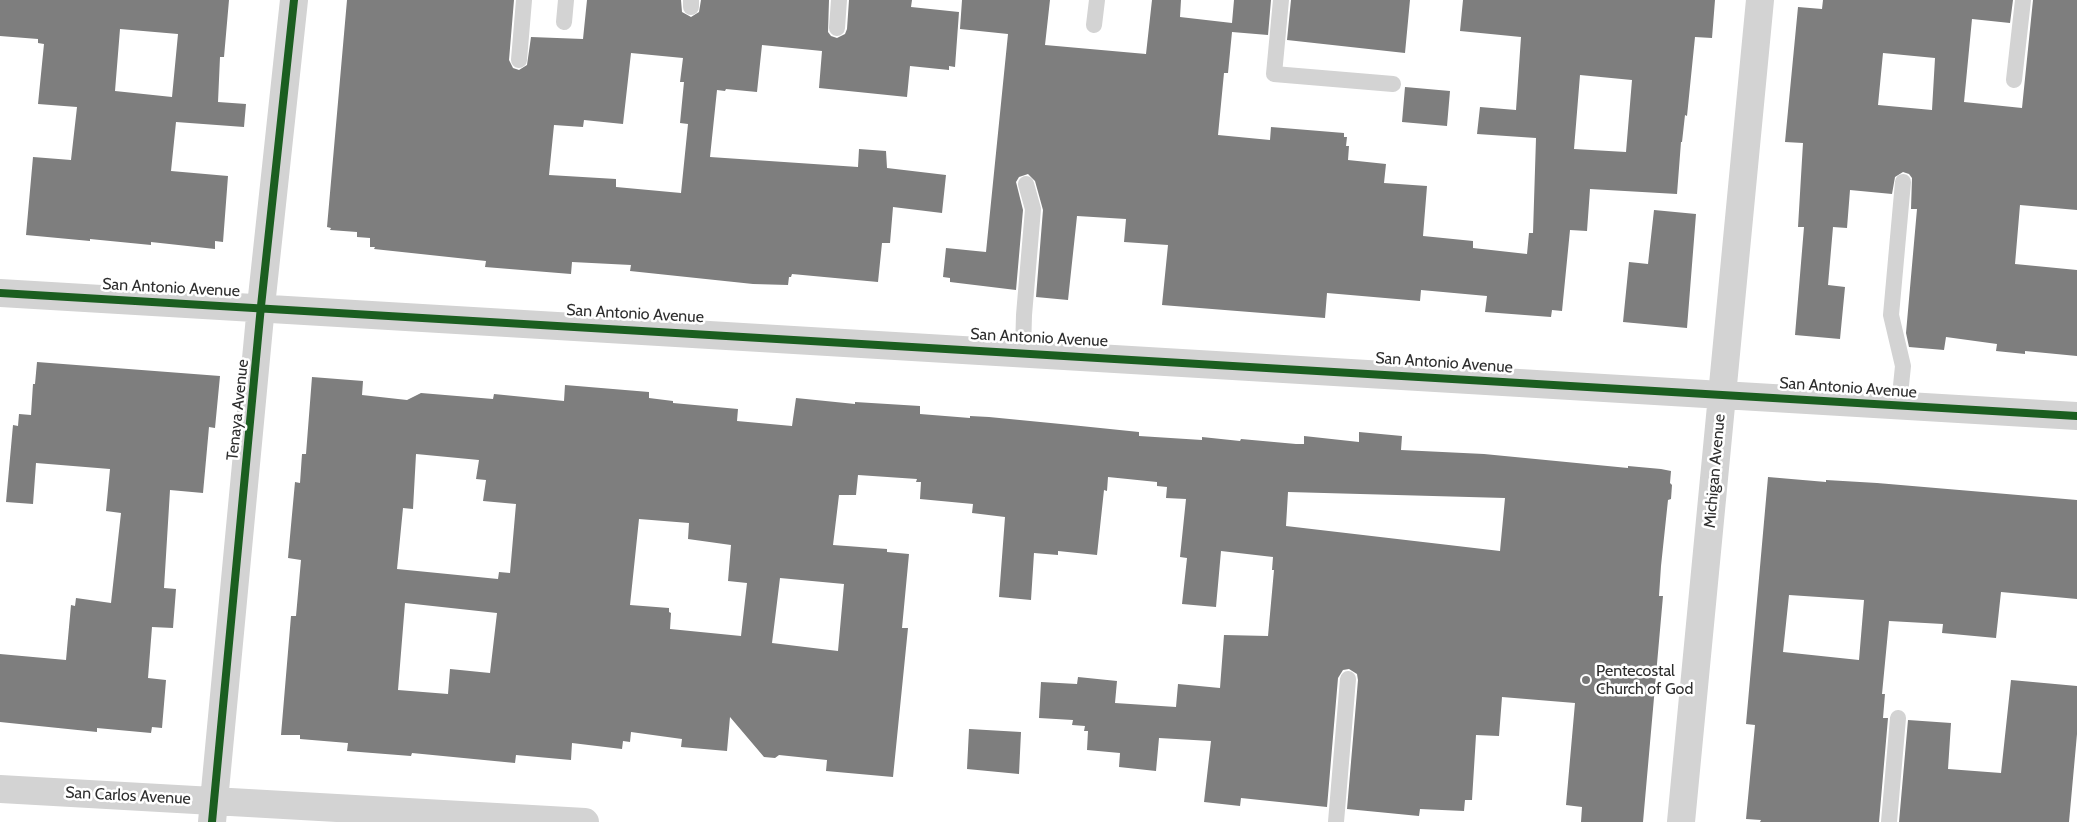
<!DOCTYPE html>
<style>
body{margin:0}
canvas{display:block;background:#fff}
</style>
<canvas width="2077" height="822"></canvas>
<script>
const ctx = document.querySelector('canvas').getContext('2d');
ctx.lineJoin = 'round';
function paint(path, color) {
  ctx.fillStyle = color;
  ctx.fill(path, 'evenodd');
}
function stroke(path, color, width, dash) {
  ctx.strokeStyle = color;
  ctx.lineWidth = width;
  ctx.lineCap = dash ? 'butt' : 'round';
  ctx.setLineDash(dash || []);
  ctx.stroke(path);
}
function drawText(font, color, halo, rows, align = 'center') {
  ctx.font = font + ' Cabin,sans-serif';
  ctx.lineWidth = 5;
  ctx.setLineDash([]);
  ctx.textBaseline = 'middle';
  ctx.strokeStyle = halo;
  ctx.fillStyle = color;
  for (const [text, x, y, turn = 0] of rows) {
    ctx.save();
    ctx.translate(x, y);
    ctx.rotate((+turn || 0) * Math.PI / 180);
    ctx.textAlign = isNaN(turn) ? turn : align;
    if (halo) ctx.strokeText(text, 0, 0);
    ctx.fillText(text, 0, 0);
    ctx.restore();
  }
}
paint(new Path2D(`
 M 0,0 L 229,0 L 224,57 L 220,57 L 218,102 L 246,104 L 244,127 L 176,122 L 171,171 L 228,176 L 223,242 L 215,241 L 215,249 L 151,242 L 151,245 L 90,239 L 90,241 L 26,235 L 33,157 L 71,160 L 77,107 L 38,104 L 44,44 L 38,43 L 38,39 L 0,36 ZM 120,29 L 178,34 L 172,97 L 115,91 Z
 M 347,0 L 514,0 L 509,60 L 513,68 L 519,70 L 527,65 L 531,37 L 583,39 L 587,0 L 681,0 L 682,12 L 691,17 L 699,12 L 701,0 L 829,0 L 828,32 L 831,36 L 837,38 L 845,34 L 847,29 L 849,0 L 912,0 L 911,7 L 959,12 L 955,67 L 949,66 L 949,70 L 910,66 L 907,97 L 819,88 L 822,51 L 762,45 L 757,92 L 726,89 L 725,91 L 717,90 L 710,157 L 858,167 L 859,149 L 886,151 L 887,168 L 946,175 L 942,213 L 893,207 L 890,243 L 882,243 L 878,282 L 792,274 L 791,277 L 789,277 L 788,285 L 753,284 L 630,271 L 631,265 L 572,262 L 571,274 L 485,267 L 486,261 L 374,249 L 375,247 L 370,247 L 370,238 L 357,237 L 357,232 L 330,230 L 331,228 L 327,227 ZM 631,53 L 683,58 L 680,82 L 684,82 L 680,123 L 688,124 L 681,193 L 616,187 L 616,179 L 549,175 L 554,125 L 583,127 L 584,120 L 623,124 Z
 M 962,0 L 1050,0 L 1045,45 L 1146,54 L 1152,0 L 1181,0 L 1180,17 L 1232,23 L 1234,0 L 1271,0 L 1268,35 L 1232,32 L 1228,73 L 1224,73 L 1218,135 L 1270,140 L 1271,127 L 1344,133 L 1344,137 L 1347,137 L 1346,146 L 1349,146 L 1348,160 L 1386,164 L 1384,183 L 1427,186 L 1423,236 L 1473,241 L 1473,248 L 1527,254 L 1529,233 L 1533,233 L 1536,138 L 1477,134 L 1480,107 L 1516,110 L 1521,37 L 1460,31 L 1463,0 L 1715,0 L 1712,38 L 1695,37 L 1687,116 L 1685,115 L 1682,142 L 1681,142 L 1677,194 L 1590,189 L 1587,231 L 1570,230 L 1562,311 L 1552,310 L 1551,317 L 1485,312 L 1487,296 L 1421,290 L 1420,301 L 1327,293 L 1325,318 L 1162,305 L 1168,245 L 1124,242 L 1126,219 L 1077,216 L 1068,300 L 1036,297 L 1043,210 L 1035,181 L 1028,174 L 1019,177 L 1016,182 L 1023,210 L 1016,290 L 950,282 L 950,278 L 943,277 L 946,248 L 986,252 L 1008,34 L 960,29 ZM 1580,75 L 1632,80 L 1626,152 L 1574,149 Z
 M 1291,0 L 1410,0 L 1405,53 L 1287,40 Z
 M 1823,0 L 2013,0 L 2010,23 L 1972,19 L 1964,102 L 2022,108 L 2033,0 L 2077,0 L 2077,210 L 2020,205 L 2015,264 L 2077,270 L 2077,356 L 2025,351 L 2025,354 L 1996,351 L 1997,344 L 1946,337 L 1944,350 L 1909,347 L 1906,333 L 1917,209 L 1911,209 L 1912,178 L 1909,174 L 1903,172 L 1895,177 L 1892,194 L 1850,190 L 1847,228 L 1833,227 L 1828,285 L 1845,287 L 1840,339 L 1795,335 L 1804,227 L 1798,227 L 1803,143 L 1785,142 L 1798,7 L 1822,9 ZM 1883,53 L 1935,58 L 1932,110 L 1878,105 Z
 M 1405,87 L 1450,91 L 1447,126 L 1402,122 Z
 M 1654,210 L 1696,214 L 1687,328 L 1623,322 L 1629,262 L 1648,264 Z
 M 37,362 L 220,376 L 215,428 L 209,427 L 203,493 L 170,490 L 164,588 L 176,589 L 173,628 L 152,627 L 148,678 L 166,680 L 162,728 L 152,727 L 151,733 L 97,728 L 97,732 L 0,722 L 0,654 L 66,660 L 71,605 L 75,606 L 76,598 L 111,603 L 121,513 L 106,511 L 110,469 L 36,463 L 33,504 L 6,502 L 13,425 L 18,426 L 19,414 L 31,415 L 33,384 L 35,384 Z
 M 312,377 L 363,381 L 362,395 L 407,400 L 421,393 L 493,399 L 494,394 L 564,401 L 565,385 L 649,392 L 649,398 L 673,401 L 673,403 L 738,409 L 737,421 L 792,426 L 796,398 L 855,404 L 855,402 L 920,406 L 920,414 L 970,418 L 970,416 L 989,417 L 1071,425 L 1139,432 L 1139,436 L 1202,440 L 1202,437 L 1240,441 L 1241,439 L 1296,444 L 1304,444 L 1304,436 L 1359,442 L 1359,432 L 1402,436 L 1401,450 L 1484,454 L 1628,468 L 1628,466 L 1661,469 L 1671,471 L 1670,483 L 1672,485 L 1671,499 L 1668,500 L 1661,566 L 1659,596 L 1663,596 L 1643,822 L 1581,822 L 1582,807 L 1566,805 L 1575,703 L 1502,697 L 1499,736 L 1476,735 L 1472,800 L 1465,800 L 1464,811 L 1420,809 L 1419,816 L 1347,809 L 1358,680 L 1357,674 L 1349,669 L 1343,670 L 1338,678 L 1327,807 L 1241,798 L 1240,806 L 1204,802 L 1211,741 L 1159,738 L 1156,771 L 1119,767 L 1120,753 L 1087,750 L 1088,731 L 1084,731 L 1085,726 L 1072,725 L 1073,720 L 1039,718 L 1041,682 L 1077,684 L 1078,677 L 1117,681 L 1115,703 L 1176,707 L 1178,684 L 1220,688 L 1224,635 L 1268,636 L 1274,570 L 1272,570 L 1273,557 L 1221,551 L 1216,607 L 1182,604 L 1187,558 L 1180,557 L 1186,499 L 1166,498 L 1167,487 L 1157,486 L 1157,482 L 1108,477 L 1107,491 L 1104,490 L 1097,555 L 1058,551 L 1058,555 L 1034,553 L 1031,600 L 999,597 L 1005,517 L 972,513 L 973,504 L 920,499 L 921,482 L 916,482 L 917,479 L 858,475 L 856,495 L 839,495 L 833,545 L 887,549 L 887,552 L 909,554 L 902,628 L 908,628 L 893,777 L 826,771 L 827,760 L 779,755 L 775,758 L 764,757 L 730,717 L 727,751 L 681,747 L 682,739 L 631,732 L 630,742 L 623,741 L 622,749 L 572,743 L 571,760 L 516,755 L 515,763 L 412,753 L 411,756 L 347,751 L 348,743 L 300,739 L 300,735 L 281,735 L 291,616 L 296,616 L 301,560 L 288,558 L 295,482 L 300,483 L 302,454 L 306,454 ZM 416,454 L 479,460 L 476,479 L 486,480 L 483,501 L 516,504 L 510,573 L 499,572 L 498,579 L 397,569 L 403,508 L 413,509 ZM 1288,492 L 1505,498 L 1500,551 L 1286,526 ZM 639,519 L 689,523 L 688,539 L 731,545 L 728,581 L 747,583 L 741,636 L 670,629 L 671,613 L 669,612 L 669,608 L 630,605 ZM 780,578 L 844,584 L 838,651 L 772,643 ZM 405,603 L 497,613 L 490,673 L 450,669 L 448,694 L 398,690 Z
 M 1768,477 L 1826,482 L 1826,480 L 1877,483 L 2077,500 L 2077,599 L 2001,592 L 1996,638 L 1942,633 L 1943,624 L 1889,621 L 1882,694 L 1885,694 L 1883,718 L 1888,718 L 1879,822 L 1760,822 L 1761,820 L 1746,819 L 1755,725 L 1746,724 ZM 1789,595 L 1864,600 L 1859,660 L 1783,652 Z
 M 2011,680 L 2077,686 L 2077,734 L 2069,822 L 1899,822 L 1908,720 L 1951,723 L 1948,769 L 2001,773 Z
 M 969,729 L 1021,732 L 1019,774 L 967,769 Z`), '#7e7e7e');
stroke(new Path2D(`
 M 1281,0 L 1274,74 L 1393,84
 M 691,7 L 691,0
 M 564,22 L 566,0
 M 1094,25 L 1097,0
 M 837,28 L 839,0
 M 519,60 L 524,0
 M 2014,80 L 2023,0
 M 1023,351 L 1024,315 L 1033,209 L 1026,184
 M 1899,405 L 1903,366 L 1891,315 L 1903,182
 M 1336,822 L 1348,679
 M 1889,822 L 1898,718`), '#d3d3d3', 16);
stroke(new Path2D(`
 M 0,293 C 693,329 1385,374 2077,416
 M 0,789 L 585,822
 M 212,822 L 261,306 L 294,0
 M 1681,822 L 1760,0`), '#d3d3d3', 28);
stroke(new Path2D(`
 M 0,293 C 693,329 1385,374 2077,416
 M 212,822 L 261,306 L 294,0`), '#1b5e20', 8);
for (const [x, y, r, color] of [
 [1586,680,5,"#777"]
]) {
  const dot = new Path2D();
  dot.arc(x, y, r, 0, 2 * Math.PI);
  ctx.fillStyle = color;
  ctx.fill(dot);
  stroke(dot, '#fff', 2);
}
drawText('16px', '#2e2e2e', '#fff', [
 ["San Antonio Avenue",171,288,3],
 ["San Antonio Avenue",635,314,3],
 ["San Antonio Avenue",1039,338,3],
 ["San Antonio Avenue",1444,363,4],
 ["San Antonio Avenue",1848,388,4],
 ["Tenaya Avenue",238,410,-84],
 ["Michigan Avenue",1715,471,-85],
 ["San Carlos Avenue",128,796,3]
]);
drawText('16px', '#2e2e2e', '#fff', [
 ["Pentecostal",1596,671],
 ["Church of God",1596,689]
], 'left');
</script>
